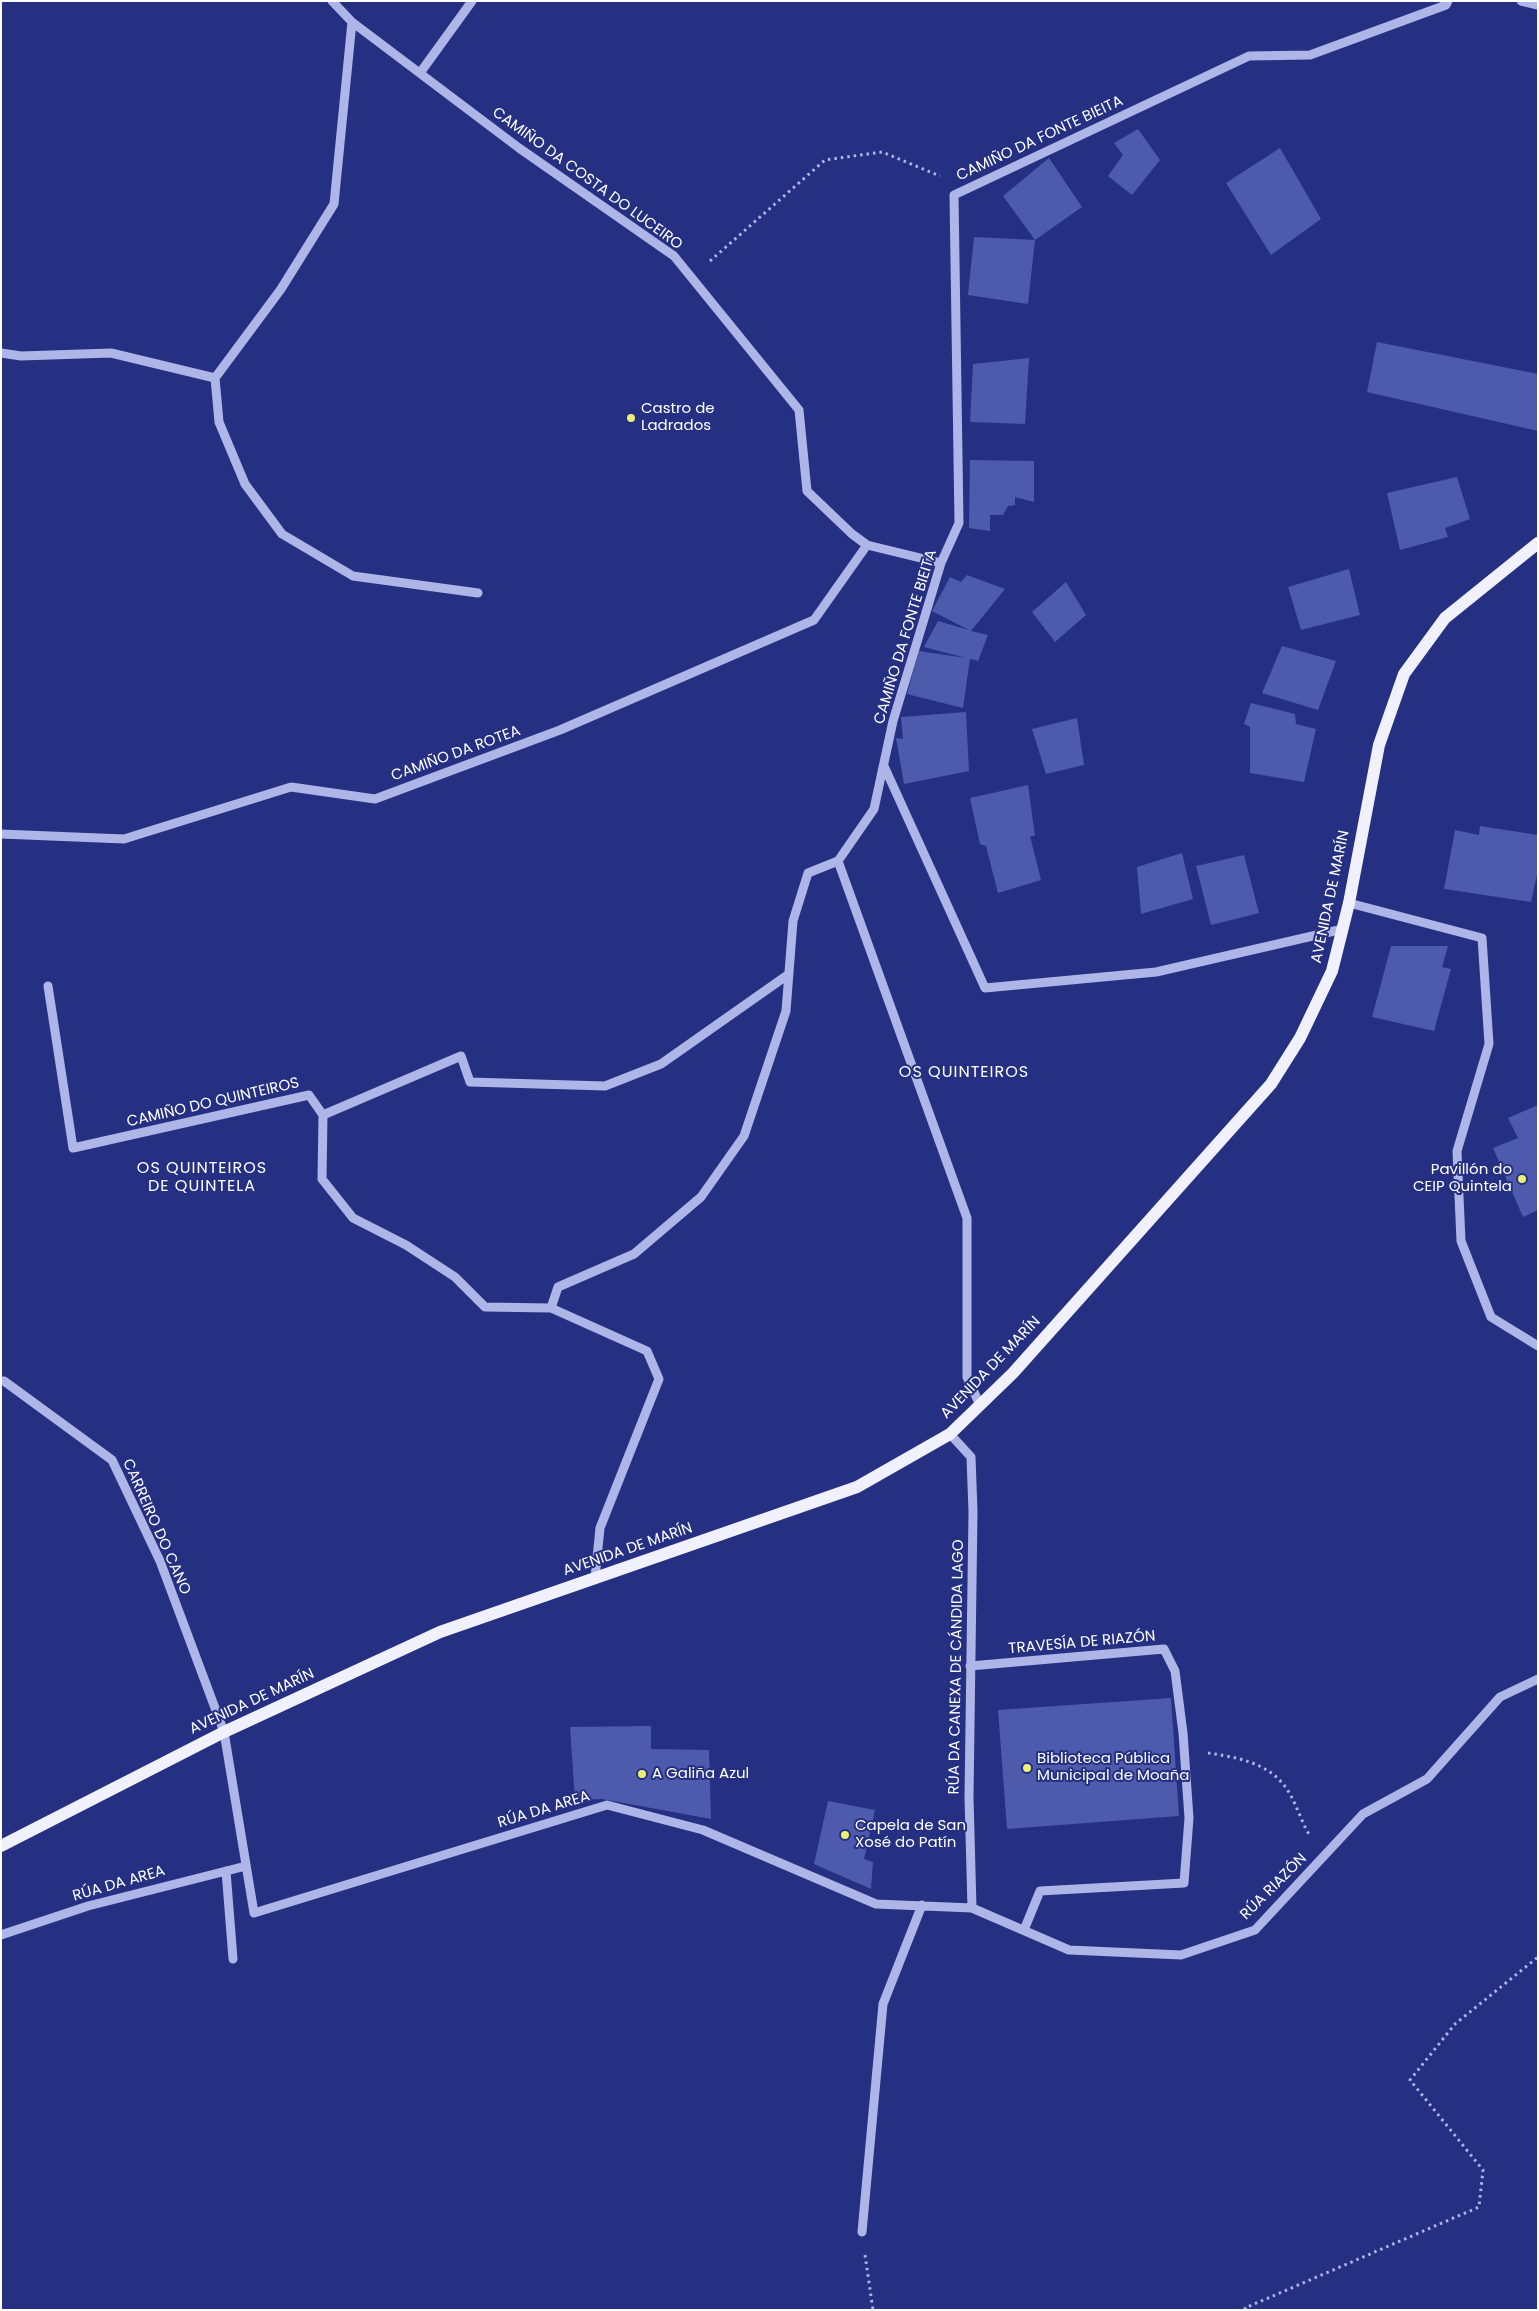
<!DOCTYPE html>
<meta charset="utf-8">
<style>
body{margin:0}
#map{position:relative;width:1539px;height:2311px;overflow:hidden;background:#253083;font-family:Poppins,sans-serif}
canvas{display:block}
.frame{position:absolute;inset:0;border:2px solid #fff;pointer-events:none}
</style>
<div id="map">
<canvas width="1539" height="2311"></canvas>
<div class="frame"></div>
</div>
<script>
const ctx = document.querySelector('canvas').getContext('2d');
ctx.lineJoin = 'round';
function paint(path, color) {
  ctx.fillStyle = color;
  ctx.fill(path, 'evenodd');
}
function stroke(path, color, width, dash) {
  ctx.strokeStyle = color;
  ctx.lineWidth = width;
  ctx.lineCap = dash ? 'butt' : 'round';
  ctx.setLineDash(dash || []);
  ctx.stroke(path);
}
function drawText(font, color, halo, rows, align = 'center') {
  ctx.font = font + ' Poppins,sans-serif';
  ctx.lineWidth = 4;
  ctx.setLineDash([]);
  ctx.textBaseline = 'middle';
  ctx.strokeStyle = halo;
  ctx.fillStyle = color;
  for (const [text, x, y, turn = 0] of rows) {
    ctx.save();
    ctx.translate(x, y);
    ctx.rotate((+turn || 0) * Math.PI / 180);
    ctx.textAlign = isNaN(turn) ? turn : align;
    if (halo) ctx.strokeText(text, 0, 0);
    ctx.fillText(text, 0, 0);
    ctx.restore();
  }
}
paint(new Path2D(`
 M 1138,129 L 1160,160 L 1132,195 L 1108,176 L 1123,155 L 1114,143 Z
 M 1280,148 L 1321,219 L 1271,255 L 1226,183 Z
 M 1049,158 L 1082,207 L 1035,240 L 1003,196 Z
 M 974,237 L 1035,240 L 1028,304 L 968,295 Z
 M 1377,342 L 1538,374 L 1538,431 L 1367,392 Z
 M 1029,358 L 1025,424 L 970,422 L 973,364 Z
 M 970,460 L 1034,461 L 1034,502 L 1015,497 L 1015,505 L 1008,506 L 1003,515 L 990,515 L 990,531 L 969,528 Z
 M 1457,477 L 1470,519 L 1445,528 L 1448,537 L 1400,550 L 1387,493 Z
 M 1349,569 L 1360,615 L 1301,630 L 1288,587 Z
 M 967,575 L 1005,589 L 971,631 L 988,635 L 978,661 L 970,659 L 963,708 L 907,694 L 919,651 L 966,658 L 924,647 L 938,621 L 969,630 L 932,611 L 950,577 L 961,582 Z
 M 1066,582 L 1086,615 L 1055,642 L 1032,612 Z
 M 1282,646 L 1336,661 L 1318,710 L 1262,693 Z
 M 1251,703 L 1295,714 L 1296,724 L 1316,729 L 1304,782 L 1250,773 L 1250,727 L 1244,724 Z
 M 966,712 L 969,771 L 904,784 L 896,738 L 903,739 L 901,717 Z
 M 1077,718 L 1084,765 L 1046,774 L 1032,729 Z
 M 1028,785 L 1035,836 L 1030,836 L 1041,880 L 998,893 L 986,846 L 980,844 L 970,798 Z
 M 1480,826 L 1538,835 L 1538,870 L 1531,902 L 1444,889 L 1455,830 L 1479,835 Z
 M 1182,853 L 1193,899 L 1141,914 L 1137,867 Z
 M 1244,855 L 1259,913 L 1211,925 L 1196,866 Z
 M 1391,946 L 1448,946 L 1442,967 L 1451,969 L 1434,1031 L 1372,1017 Z
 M 1538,1105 L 1538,1210 L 1523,1217 L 1493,1148 L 1518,1138 L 1508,1118 Z
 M 1171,1698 L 1179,1816 L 1007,1829 L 998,1710 Z
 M 651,1726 L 651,1749 L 709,1750 L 711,1819 L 602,1799 L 575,1800 L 570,1727 Z
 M 828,1801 L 875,1810 L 864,1859 L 873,1862 L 871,1889 L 814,1864 Z`), '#4e5aab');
stroke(new Path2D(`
 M 710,261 L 825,160 L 882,152 L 940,176
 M 1208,1753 C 1235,1757 1265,1762 1283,1784 C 1295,1798 1300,1820 1310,1836
 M 865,2255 L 873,2310
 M 1246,2310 L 1245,2308 L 1479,2207 L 1483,2170 L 1410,2080 L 1455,2024 L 1538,1957`), '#aeb5e7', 3, [2.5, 4]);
stroke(new Path2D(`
 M 332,1 L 352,22 L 519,148 L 674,256 L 799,410 L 807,491 L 852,534 L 867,545 L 941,563
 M 1521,1 L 1538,5
 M 352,22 L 334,204 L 281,289 L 215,378 L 219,422 L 245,484 L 282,534 L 353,576 L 478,593
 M 420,73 L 472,1
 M 1,353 L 21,356 L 111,353 L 215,378
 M 884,766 L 985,988 L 1156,972 L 1343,929
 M 1,834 L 124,839 L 291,787 L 375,799 L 560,730 L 814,620 L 867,545
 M 1349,903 L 1482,938 L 1489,1044 L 1457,1151 L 1461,1241 L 1491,1317 L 1538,1346
 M 48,986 L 73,1148 L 309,1095 L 323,1115 L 322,1179 L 353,1218 L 406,1245 L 455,1277 L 485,1307 L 551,1308
 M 323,1115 L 461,1056 L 470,1082 L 605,1086 L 661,1064 L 789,974
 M 1,1381 L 4,1381 L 112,1460 L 160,1561 L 224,1732 L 254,1913 L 607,1805 L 703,1830 L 876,1904 L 972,1908 L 1069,1950 L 1181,1955 L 1255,1930 L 1363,1814 L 1427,1779 L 1500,1697 L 1538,1679
 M 980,1405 L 967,1377 L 967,1218 L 838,861 L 874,809 L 893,721 L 941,563 L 959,523 L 954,195 L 1249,56 L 1310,55 L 1446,5 L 1448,1
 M 950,1434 L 971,1457 L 973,1512 L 969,1797 L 972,1908
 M 595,1578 L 600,1528 L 659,1379 L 647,1351 L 551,1308 L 558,1287 L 634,1254 L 701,1197 L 744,1136 L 786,1011 L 793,921 L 808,873 L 838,861
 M 970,1666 L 1164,1649 L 1175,1671 L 1183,1733 L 1189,1818 L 1184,1883 L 1040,1891 L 1024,1930
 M 226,1871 L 233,1959
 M 1,1935 L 88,1906 L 246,1866
 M 862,2232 L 883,2004 L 922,1905`), '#aeb5e7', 9);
stroke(new Path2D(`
 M 1,1846 L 224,1732 L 440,1632 L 857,1487 L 950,1434 L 1013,1373 L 1271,1084 L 1300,1038 L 1332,971 L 1349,903 L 1379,745 L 1404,674 L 1445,618 L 1538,543`), '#f0f1fd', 12);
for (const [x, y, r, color] of [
 [631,418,5,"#ecf173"],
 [1522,1179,5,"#ecf173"],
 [1027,1768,5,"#ecf173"],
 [642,1774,5,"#ecf173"],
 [845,1835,5,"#ecf173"]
]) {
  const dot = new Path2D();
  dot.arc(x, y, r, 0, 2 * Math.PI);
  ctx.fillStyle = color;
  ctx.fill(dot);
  stroke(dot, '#253083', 2);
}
drawText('15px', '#fff', '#253083', [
 ["CAMIÑO DA FONTE BIEITA",1040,139,-25],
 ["CAMIÑO DA COSTA DO LUCEIRO",587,179,36],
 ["CAMIÑO DA FONTE BIEITA",906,637,-73],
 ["CAMIÑO DA ROTEA",456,754,-20],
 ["AVENIDA DE MARÍN",1331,897,-78],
 ["CAMIÑO DO QUINTEIROS",213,1103,-13],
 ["AVENIDA DE MARÍN",991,1368,-46],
 ["CARREIRO DO CANO",156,1527,66],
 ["AVENIDA DE MARÍN",628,1550,-19],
 ["TRAVESÍA DE RIAZÓN",1082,1643,-5],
 ["RÚA DA CANEXA DE CÁNDIDA LAGO",957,1667,-89],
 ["AVENIDA DE MARÍN",252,1702,-25],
 ["RÚA DA AREA",544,1810,-17],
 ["RÚA DA AREA",119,1884,-16],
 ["RÚA RIAZÓN",1274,1887,-45]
]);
drawText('15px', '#fff', '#253083', [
 ["Castro de",641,409],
 ["Ladrados",641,426],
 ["Pavillón do",1512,1170,"right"],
 ["CEIP Quintela",1512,1187,"right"],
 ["Biblioteca Pública",1037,1759],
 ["Municipal de Moaña",1037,1776],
 ["A Galiña Azul",652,1774],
 ["Capela de San",855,1826],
 ["Xosé do Patín",855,1843]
], 'left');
ctx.letterSpacing = '1px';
drawText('16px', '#fff', '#253083', [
 ["OS QUINTEIROS",964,1073],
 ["OS QUINTEIROS",202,1169],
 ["DE QUINTELA",202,1187]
]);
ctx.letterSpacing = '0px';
</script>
